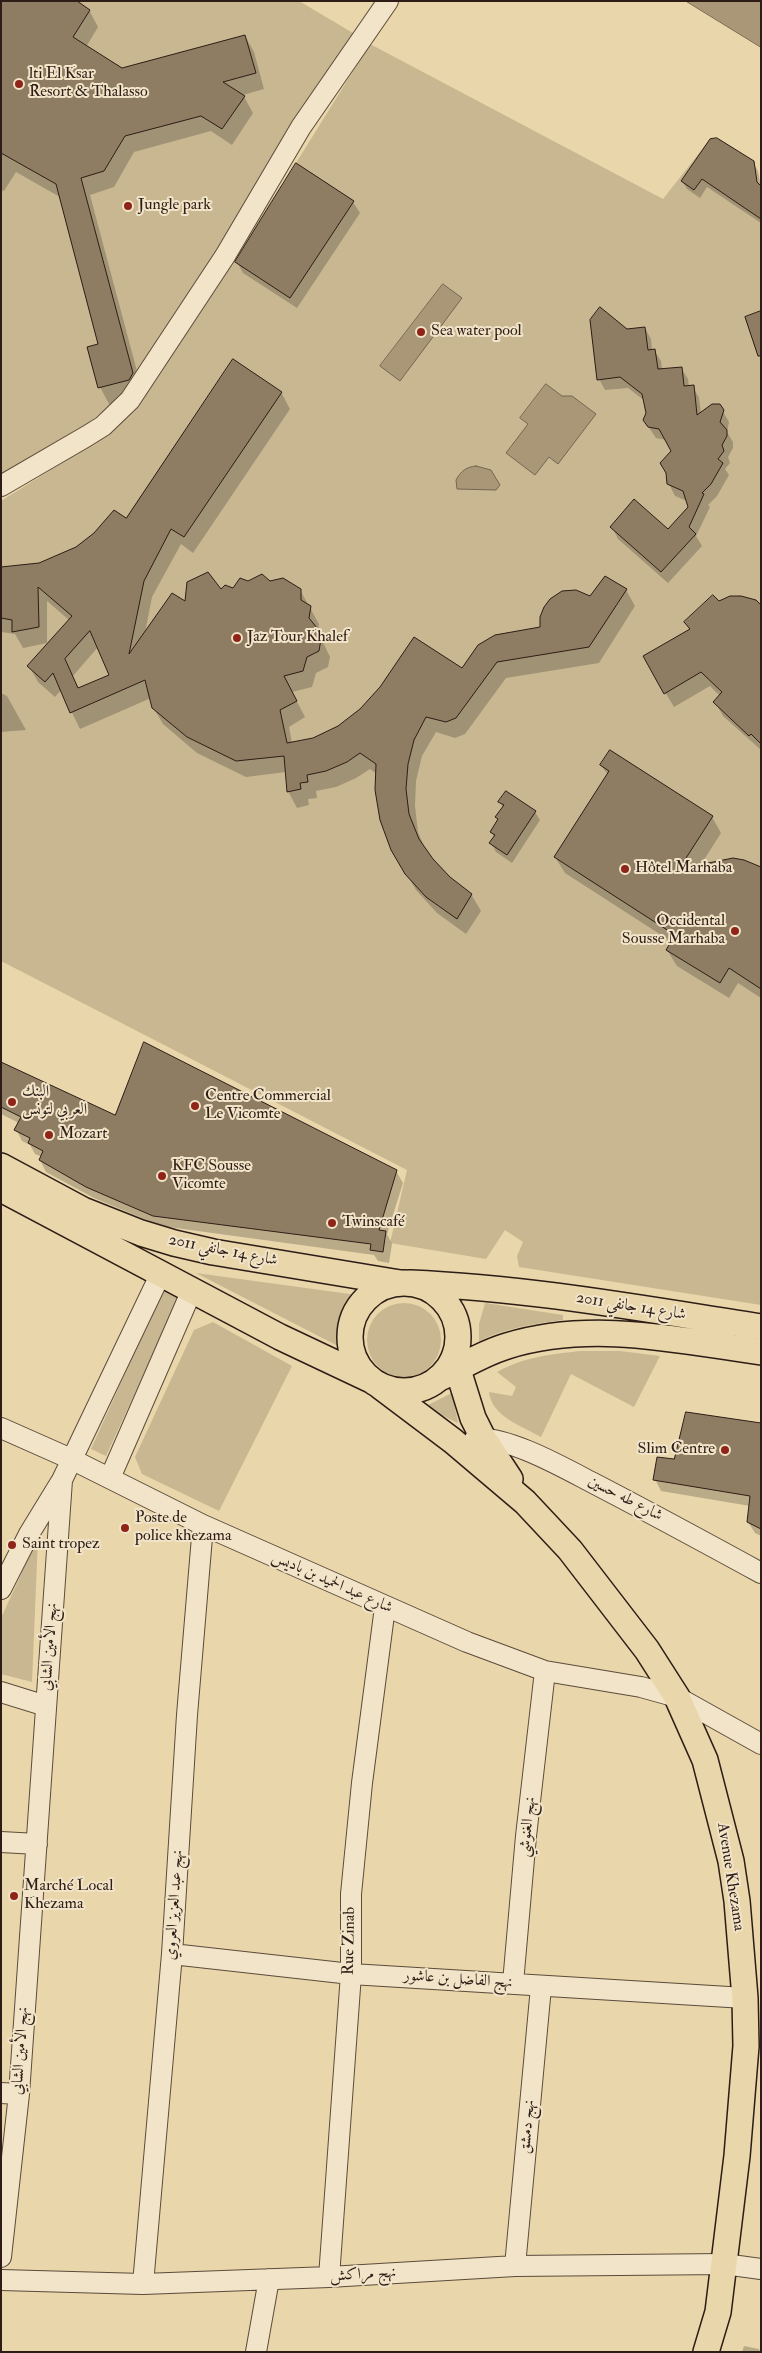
<!DOCTYPE html>
<meta charset="utf-8">
<style>
body{margin:0}
#map{position:relative;width:762px;height:2353px;overflow:hidden;background:#e9d6aa;font-family:"IM FELL Double Pica",serif}
canvas{display:block}
.frame{position:absolute;inset:0;border:2px solid #2d1d16;pointer-events:none}
</style>
<div id="map">
<canvas width="762" height="2353"></canvas>
<div class="frame"></div>
</div>
<script>
const ctx = document.querySelector('canvas').getContext('2d');
ctx.lineJoin = 'round';
function paint(path, color) {
  ctx.fillStyle = color;
  ctx.fill(path, 'evenodd');
}
function stroke(path, color, width, dash) {
  ctx.strokeStyle = color;
  ctx.lineWidth = width;
  ctx.lineCap = dash ? 'butt' : 'round';
  ctx.setLineDash(dash || []);
  ctx.stroke(path);
}
function drawText(font, color, halo, rows, align = 'center') {
  ctx.font = font + ' "IM FELL Double Pica",Amiri,serif';
  ctx.lineWidth = 4;
  ctx.setLineDash([]);
  ctx.textBaseline = 'middle';
  ctx.strokeStyle = halo;
  ctx.fillStyle = color;
  for (const [text, x, y, turn = 0] of rows) {
    ctx.save();
    ctx.translate(x, y);
    ctx.rotate((+turn || 0) * Math.PI / 180);
    ctx.textAlign = isNaN(turn) ? turn : align;
    if (halo) ctx.strokeText(text, 0, 0);
    ctx.fillText(text, 0, 0);
    ctx.restore();
  }
}
paint(new Path2D(`
 M 1,1 L 299,1 L 353,33 L 284,157 L 123,395 L 81,429 L 1,479 Z
 M 370,44 L 663,199 L 710,139 L 717,138 L 754,161 L 757,182 L 761,186 L 761,1305 L 519,1267 L 517,1256 L 523,1242 L 505,1230 L 486,1259 L 390,1243 L 407,1170 L 1,961 L 1,501 L 94,443 L 136,404 L 296,163 Z
 M 196,1273 L 357,1295 C 343,1311 341,1326 338,1346 Z
 M 163,1290 L 179,1297 L 106,1456 L 91,1449 Z
 M 485,1303 L 563,1315 L 563,1320 C 533,1324 506,1328 479,1341 L 479,1324 Z
 M367 1340a37 37 0 1 1 74 0a37 37 0 1 1-74 0Z
 M 213,1322 L 292,1366 L 219,1511 L 142,1474 L 135,1457 L 194,1330 Z
 M 581,1351 L 620,1351 L 660,1356 L 634,1407 L 571,1374 L 541,1437 C 522,1426 491,1416 489,1392 L 512,1396 L 516,1387 L 497,1372 C 524,1357 551,1354 581,1351 Z
 M 452,1393 L 458,1423 L 424,1407 Z
 M 38,1538 L 32,1682 L 1,1674 L 1,1618 Z`), '#c9b791');
const water = new Path2D(`
 M 686,1 L 761,1 L 761,47 Z
 M 443,284 L 462,298 L 400,381 L 380,366 Z
 M 546,384 L 562,396 L 572,396 L 596,414 L 558,464 L 549,457 L 535,475 L 506,453 L 528,424 L 520,418 Z
 M 476,466 L 491,470 L 500,485 L 496,490 L 457,489 L 456,480 C 461,471 466,467 476,466 Z`);
paint(water, '#a99778');
stroke(water, '#776651', 1);
paint(new Path2D(`
 M 1,1 L 89,10 L 98,27 L 86,47 L 122,69 L 245,36 L 254,52 L 264,89 L 243,95 L 253,113 L 232,145 L 211,131 L 134,152 L 114,187 L 90,195 L 142,390 L 138,396 L 109,404 L 100,387 L 100,345 L 60,197 L 16,172 L 4,191 L 1,190 Z
 M 753,162 L 758,171 L 761,187 L 761,223 L 707,187 L 700,198 L 687,189 L 682,181 Z
 M 353,202 L 360,213 L 297,308 L 243,273 L 237,262 Z
 M 645,328 L 651,339 L 652,350 L 654,350 L 661,361 L 662,370 L 681,368 L 688,379 L 689,387 L 693,387 L 699,398 L 701,413 L 719,405 L 729,422 L 727,432 L 733,442 L 733,448 L 728,457 L 730,463 L 725,469 L 729,475 L 717,496 L 708,505 L 710,507 L 696,536 L 702,546 L 668,583 L 618,539 L 612,527 L 668,530 L 689,508 L 687,501 L 675,496 L 669,484 L 667,473 L 672,451 L 666,440 L 656,438 L 644,420 L 648,414 L 645,401 L 628,388 L 605,390 L 599,379 L 627,330 Z
 M 281,392 L 290,409 L 193,553 L 181,544 L 152,597 L 145,633 L 186,603 L 221,591 L 234,590 L 248,583 L 270,582 L 300,590 L 319,624 L 318,632 L 330,657 L 328,667 L 316,673 L 312,687 L 292,692 L 305,717 L 289,727 L 292,743 L 313,739 L 462,669 L 542,628 L 590,597 L 626,590 L 635,606 L 599,663 L 506,678 L 465,734 L 455,738 L 436,732 L 422,756 L 416,781 L 415,806 L 418,832 L 426,851 L 450,878 L 471,894 L 481,911 L 466,934 L 437,913 L 416,890 L 392,849 L 377,774 L 370,769 L 356,778 L 336,787 L 316,791 L 317,798 L 308,799 L 309,805 L 297,808 L 288,791 L 286,772 L 246,777 L 197,753 L 163,724 L 153,707 L 151,698 L 80,729 L 61,690 L 55,697 L 38,682 L 29,666 L 69,620 L 47,601 L 47,643 L 23,648 L 15,634 L 1,632 L 1,568 L 39,564 L 77,548 L 126,519 ZM 98,647 L 110,676 L 79,689 L 73,676 Z
 M 719,602 L 761,606 L 761,750 L 723,716 L 715,702 L 720,696 L 710,686 L 674,707 L 644,657 L 690,631 L 685,622 Z
 M 1,693 L 7,696 L 26,730 L 1,732 Z
 M 601,765 L 712,817 L 721,833 L 700,866 L 761,869 L 761,998 L 738,983 L 729,998 L 677,966 L 667,950 L 672,942 L 565,873 L 555,857 L 608,775 Z
 M 500,802 L 535,812 L 540,820 L 512,863 L 496,852 L 491,843 L 495,838 L 491,832 L 499,821 L 497,817 L 503,808 Z
 M 1,1071 L 116,1117 L 396,1171 L 403,1183 L 387,1234 L 392,1244 L 389,1263 L 378,1261 L 374,1255 L 161,1226 L 94,1198 L 46,1172 L 40,1160 L 42,1157 L 35,1154 L 30,1145 L 22,1141 L 16,1129 L 19,1123 L 1,1114 Z
 M 761,1424 L 761,1536 L 755,1533 L 748,1522 L 750,1506 L 661,1491 L 655,1479 L 675,1460 Z
 M 744,2346 L 759,2349 L 760,2352 L 742,2352 Z`), '#0003');
const building = new Path2D(`
 M 1,1 L 77,1 L 90,10 L 73,37 L 122,68 L 245,35 L 256,73 L 223,82 L 245,96 L 222,129 L 201,116 L 125,136 L 104,171 L 81,178 L 133,373 L 129,380 L 98,388 L 87,347 L 98,344 L 56,184 L 1,153 Z
 M 717,138 L 754,161 L 757,182 L 761,186 L 761,219 L 702,179 L 694,190 L 681,181 L 710,139 Z
 M 296,163 L 354,201 L 290,298 L 235,262 Z
 M 600,307 L 627,329 L 645,327 L 648,350 L 655,349 L 658,369 L 682,367 L 684,386 L 694,385 L 697,415 L 712,404 L 720,404 L 724,410 L 720,422 L 727,430 L 727,436 L 722,445 L 724,451 L 718,459 L 723,463 L 711,484 L 702,493 L 704,494 L 689,527 L 696,534 L 661,572 L 610,527 L 634,499 L 668,529 L 688,507 L 683,491 L 667,484 L 666,473 L 660,463 L 671,451 L 659,429 L 648,427 L 643,420 L 646,413 L 642,394 L 620,377 L 597,380 L 590,320 Z
 M 761,311 L 761,356 L 758,356 L 745,317 Z
 M 233,359 L 282,392 L 184,537 L 171,529 L 144,581 L 129,654 L 172,593 L 185,601 L 187,582 L 208,572 L 221,589 L 225,585 L 233,588 L 240,578 L 248,581 L 262,574 L 270,581 L 283,578 L 301,589 L 301,600 L 311,606 L 309,618 L 317,628 L 321,639 L 319,651 L 307,657 L 303,671 L 284,676 L 297,701 L 280,710 L 287,743 L 313,738 L 338,726 L 360,709 L 380,687 L 414,637 L 462,668 L 478,645 L 495,635 L 540,627 L 540,617 L 544,607 L 550,599 L 562,591 L 576,590 L 590,596 L 605,576 L 627,589 L 589,647 L 497,662 L 456,718 L 446,722 L 426,717 L 414,740 L 408,764 L 406,789 L 409,814 L 419,839 L 433,859 L 450,877 L 472,894 L 457,919 L 426,897 L 405,874 L 391,850 L 380,820 L 375,790 L 376,764 L 360,753 L 347,762 L 326,771 L 307,775 L 308,782 L 300,783 L 301,789 L 287,792 L 284,756 L 236,761 L 187,737 L 152,708 L 145,680 L 70,713 L 53,673 L 45,682 L 27,666 L 72,616 L 38,587 L 39,627 L 12,632 L 12,620 L 1,618 L 1,567 L 39,563 L 76,547 L 94,533 L 114,510 L 126,518 ZM 90,631 L 109,675 L 78,688 L 65,659 Z
 M 713,595 L 719,601 L 730,596 L 741,596 L 756,600 L 761,605 L 761,744 L 751,734 L 749,736 L 713,702 L 722,692 L 701,672 L 664,694 L 643,656 L 690,629 L 684,622 Z
 M 610,750 L 713,816 L 679,869 L 733,858 L 744,860 L 761,867 L 761,989 L 729,968 L 720,983 L 666,950 L 675,935 L 554,857 L 609,771 L 600,765 Z
 M 506,791 L 536,811 L 507,855 L 489,843 L 495,835 L 490,832 L 498,819 L 495,817 L 504,805 L 498,802 Z
 M 144,1042 L 397,1170 L 379,1230 L 386,1231 L 383,1252 L 370,1250 L 371,1244 L 153,1216 L 86,1187 L 39,1160 L 43,1151 L 28,1143 L 30,1138 L 14,1130 L 21,1117 L 1,1107 L 1,1062 L 115,1115 Z
 M 686,1412 L 761,1423 L 761,1529 L 747,1522 L 750,1496 L 653,1480 L 657,1457 L 674,1459 Z`);
paint(building, '#8f7d63');
stroke(building, '#2d1d16', 1);
const minor = new Path2D(`
 M 1,486 L 87,436 L 103,426 L 130,400 L 225,256 L 301,127 L 388,1
 M 1,1428 L 71,1459 L 203,1525 L 467,1642 L 545,1671 L 641,1687 L 677,1697 L 761,1744
 M 475,1439 C 507,1435 566,1469 595,1484 C 651,1513 706,1543 761,1573
 M 110,1478 L 192,1290
 M 1,1589 L 29,1534 L 62,1480 L 161,1273
 M 1,1692 L 46,1706
 M 1,1842 L 37,1844
 M 172,1954 L 351,1974 L 745,1998
 M 513,1983 L 526,1836 L 545,1671
 M 1,2093 L 19,2094
 M 1,2257 L 19,2094 L 62,1480
 M 515,2266 L 541,1987
 M 329,2277 L 351,1974 L 351,1894 L 362,1783 L 385,1607
 M 1,2280 L 143,2284 L 329,2277 L 515,2266 L 724,2264 L 761,2269
 M 143,2284 L 172,1954 L 187,1715 L 203,1525
 M 256,2352 L 269,2279`);
const major = new Path2D(`
 M 1,1166 L 83,1210 L 141,1233 L 174,1243 L 213,1252 L 400,1283
 M 1,1189 L 280,1337 L 371,1380
 M 410,1283 C 529,1288 644,1309 761,1327
 M350 1337a54 54 0 1 1 108 0a54 54 0 1 1-108 0Z
 M 454,1357 L 473,1418 L 483,1438 L 510,1479
 M 442,1377 C 462,1366 484,1353 507,1346 C 591,1320 677,1340 761,1352
 M 380,1386 L 453,1441 L 525,1502 L 570,1550 L 647,1650 L 677,1697 L 705,1760 L 731,1861 L 737,1901 L 745,1998 L 746,2046 L 737,2156 L 718,2312 L 706,2352`);
stroke(minor, '#5c4b3b', 22);
stroke(major, '#2d1d16', 28);
stroke(minor, '#f1e4c8', 20);
stroke(major, '#e9d6aa', 25);
for (const [x, y, r, color] of [
 [19,84,5,"#8f2418"],
 [128,206,5,"#8f2418"],
 [421,332,5,"#8f2418"],
 [237,638,5,"#8f2418"],
 [625,869,5,"#8f2418"],
 [735,931,5,"#8f2418"],
 [12,1102,5,"#8f2418"],
 [195,1106,5,"#8f2418"],
 [49,1135,5,"#8f2418"],
 [162,1176,5,"#8f2418"],
 [332,1223,5,"#8f2418"],
 [725,1450,5,"#8f2418"],
 [125,1528,5,"#8f2418"],
 [12,1545,5,"#8f2418"],
 [14,1896,5,"#8f2418"]
]) {
  const dot = new Path2D();
  dot.arc(x, y, r, 0, 2 * Math.PI);
  ctx.fillStyle = color;
  ctx.fill(dot);
  stroke(dot, '#f1e4c8', 2);
}
drawText('16px', '#2d1d16', '#f1e4c8', [
 ["lti El Ksar",29,75],
 ["Resort & Thalasso",29,93],
 ["Jungle park",138,206],
 ["Sea water pool",431,332],
 ["Jaz Tour Khalef",247,638],
 ["Hôtel Marhaba",635,869],
 ["Occidental",725,922,"right"],
 ["Sousse Marhaba",725,940,"right"],
 ["البنك",22,1093],
 ["العربي لتونس",22,1111],
 ["Centre Commercial",205,1097],
 ["Le Vicomte",205,1115],
 ["Mozart",59,1135],
 ["KFC Sousse",172,1167],
 ["Vicomte",172,1185],
 ["Twinscafé",342,1223],
 ["Slim Centre",715,1450,"right"],
 ["Poste de",135,1519],
 ["police khezama",135,1537],
 ["Saint tropez",22,1545],
 ["Marché Local",24,1887],
 ["Khezama",24,1905]
], 'left');
drawText('16px', '#2d1d16', '#f1e4c8', [
 ["شارع 14 جانفي 2011",223,1251,11],
 ["شارع 14 جانفي 2011",631,1307,9],
 ["شارع طه حسين",625,1499,27],
 ["شارع عبد الحميد بن باديس",332,1583,24],
 ["نهج الأمين الشابي",50,1647,-86],
 ["نهج الغنوشي",528,1827,-84],
 ["Avenue Khezama",730,1877,81],
 ["نهج عبد العزيز العروي",175,1905,-86],
 ["Rue Zinab",350,1941,-89],
 ["نهج الفاضل بن عاشور",458,1980,4],
 ["نهج الأمين الشابي",21,2051,-86],
 ["نهج دمشق",528,2127,-85],
 ["نهج مراكش",363,2275,-3]
]);
</script>
